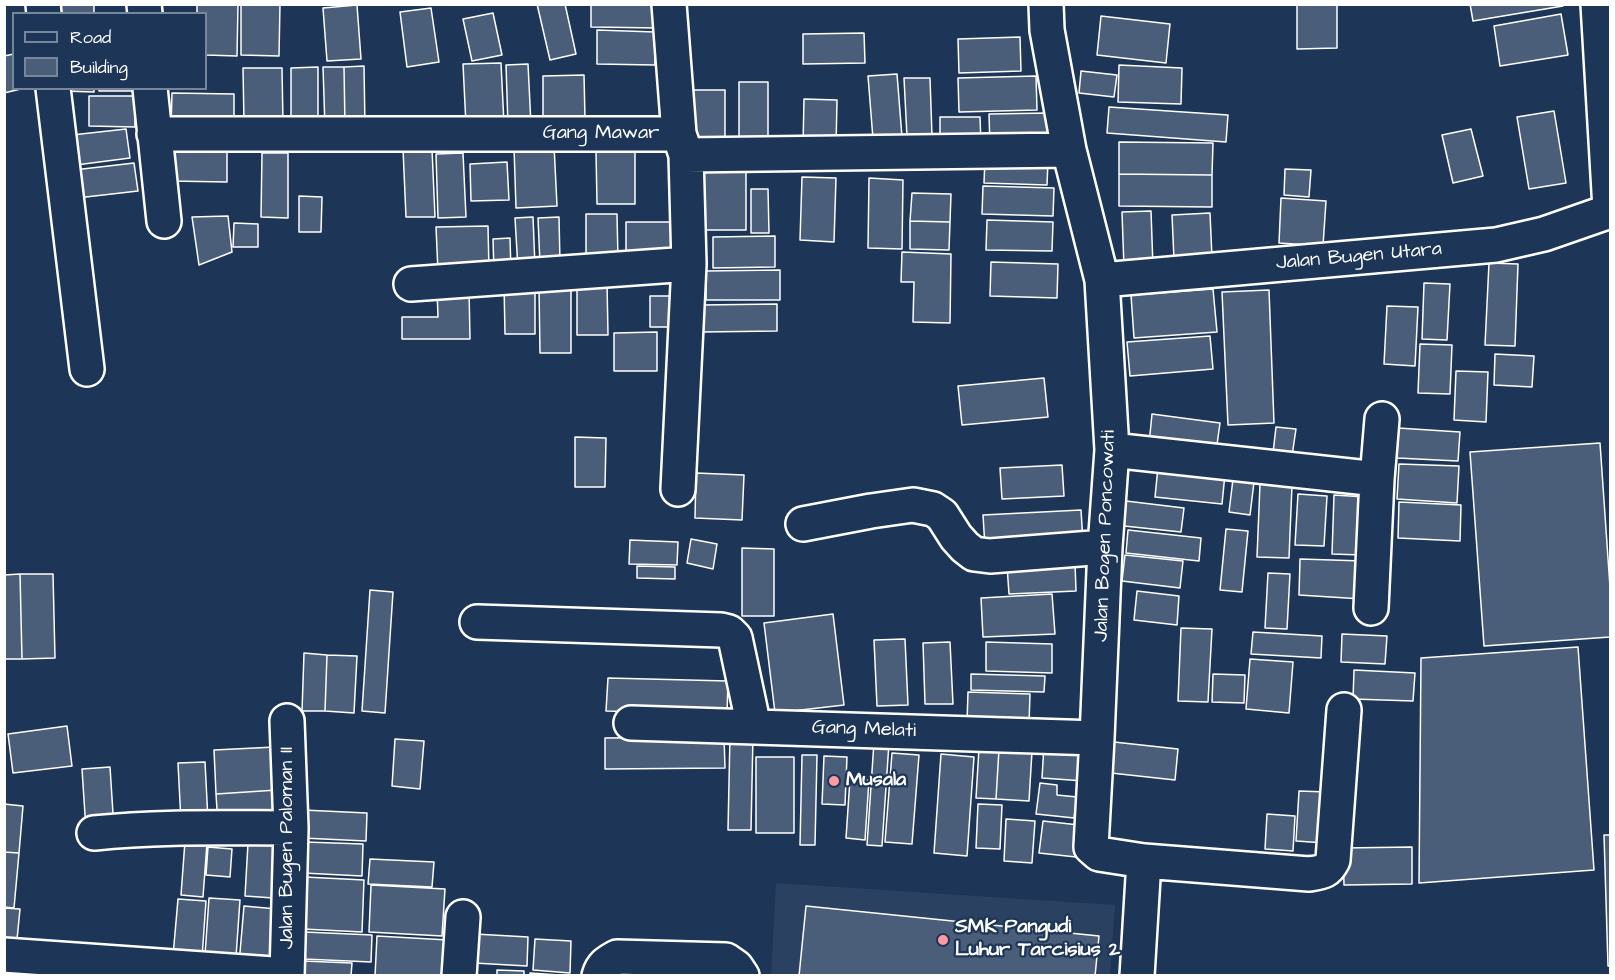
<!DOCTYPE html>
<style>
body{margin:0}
#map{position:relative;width:1615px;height:980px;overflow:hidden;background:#1d3557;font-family:"Architects Daughter",sans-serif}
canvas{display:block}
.frame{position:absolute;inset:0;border:6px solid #fff;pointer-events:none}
.legend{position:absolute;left:12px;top:12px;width:195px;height:78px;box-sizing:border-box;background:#1d3557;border:2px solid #77869a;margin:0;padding:8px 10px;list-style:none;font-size:18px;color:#fff}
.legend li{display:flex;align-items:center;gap:12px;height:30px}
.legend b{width:30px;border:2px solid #77869a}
</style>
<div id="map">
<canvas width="1615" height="980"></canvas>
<div class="frame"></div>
<ul class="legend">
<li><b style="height:8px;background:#1d3557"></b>Road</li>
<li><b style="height:16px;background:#4a5d79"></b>Building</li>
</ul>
</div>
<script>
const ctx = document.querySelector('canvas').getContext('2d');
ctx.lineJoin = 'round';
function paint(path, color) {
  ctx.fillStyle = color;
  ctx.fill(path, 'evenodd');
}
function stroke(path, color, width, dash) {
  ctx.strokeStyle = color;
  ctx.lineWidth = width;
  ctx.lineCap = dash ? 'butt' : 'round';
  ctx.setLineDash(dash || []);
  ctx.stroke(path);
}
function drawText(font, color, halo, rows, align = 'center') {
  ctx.font = font + ' "Architects Daughter",sans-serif';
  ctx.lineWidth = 4.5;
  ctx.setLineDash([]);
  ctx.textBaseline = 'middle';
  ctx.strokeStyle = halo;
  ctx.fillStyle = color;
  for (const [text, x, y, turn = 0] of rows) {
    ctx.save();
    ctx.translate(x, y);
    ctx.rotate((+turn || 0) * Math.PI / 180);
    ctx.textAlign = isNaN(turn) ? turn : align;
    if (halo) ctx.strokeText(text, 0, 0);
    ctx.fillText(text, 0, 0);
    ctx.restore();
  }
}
paint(new Path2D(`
 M 776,883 L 1115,905 L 1110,975 L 771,976 Z`), '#2a4161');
const building = new Path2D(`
 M 197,4 L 238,4 L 237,56 L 206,55 L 206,14 L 197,14 Z
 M 241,4 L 280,4 L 279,56 L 241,55 Z
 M 537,4 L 565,4 L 576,54 L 550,60 Z
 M 591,4 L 659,4 L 658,28 L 591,27 Z
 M 1297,4 L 1337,4 L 1337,48 L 1297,49 Z
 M 1470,4 L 1563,4 L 1563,6 L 1473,21 Z
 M 59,5 L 94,5 L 94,14 L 59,14 Z
 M 357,5 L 361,59 L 327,61 L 323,8 Z
 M 431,8 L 439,62 L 407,67 L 400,12 Z
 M 493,13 L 502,55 L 472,61 L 463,19 Z
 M 1561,14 L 1568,55 L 1500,66 L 1494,26 Z
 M 1101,16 L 1170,24 L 1166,63 L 1097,55 Z
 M 597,30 L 655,32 L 655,65 L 597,64 Z
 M 864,33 L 865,63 L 803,64 L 803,34 Z
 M 1020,37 L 1021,71 L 959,73 L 958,39 Z
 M 14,54 L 14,88 L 25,88 L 4,93 L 4,56 Z
 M 501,63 L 504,124 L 466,125 L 463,64 Z
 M 528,64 L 531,125 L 508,126 L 506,65 Z
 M 1119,65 L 1182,68 L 1181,104 L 1118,102 Z
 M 364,66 L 365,127 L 345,127 L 344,67 Z
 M 318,67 L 318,123 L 291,123 L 291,68 Z
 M 323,67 L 344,67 L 345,127 L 325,128 Z
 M 243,68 L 282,68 L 283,123 L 244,123 Z
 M 1081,71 L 1117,75 L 1114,97 L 1079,93 Z
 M 897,74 L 902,137 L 873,139 L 868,76 Z
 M 584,75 L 585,119 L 543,119 L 543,76 Z
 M 1036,76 L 1037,110 L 959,112 L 958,78 Z
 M 904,78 L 930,78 L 932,136 L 907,137 Z
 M 739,82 L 768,82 L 768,138 L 739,138 Z
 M 63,88 L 94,88 L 94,92 L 63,91 Z
 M 99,88 L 136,88 L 136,91 L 99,91 Z
 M 686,90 L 725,90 L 725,141 L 687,142 Z
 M 172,93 L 234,94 L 234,129 L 171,128 Z
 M 89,96 L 135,96 L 135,127 L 89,126 Z
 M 804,99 L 837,100 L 836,147 L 803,146 Z
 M 1109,107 L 1228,115 L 1226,142 L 1107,133 Z
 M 1554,111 L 1566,183 L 1529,189 L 1517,117 Z
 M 1048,113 L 1048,144 L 990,146 L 989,114 Z
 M 940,117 L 980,117 L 981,144 L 940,144 Z
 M 126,129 L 130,158 L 76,165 L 72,135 Z
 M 1471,129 L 1483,176 L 1453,183 L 1442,135 Z
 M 1119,142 L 1213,143 L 1212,175 L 1119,174 Z
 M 554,145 L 557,206 L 516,208 L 514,147 Z
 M 170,147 L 227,148 L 227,182 L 170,181 Z
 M 403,149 L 432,149 L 435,217 L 406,217 Z
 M 596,152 L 635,152 L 635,204 L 597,204 Z
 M 262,153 L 288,153 L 288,218 L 261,217 Z
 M 463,153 L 466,217 L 438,218 L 436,154 Z
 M 985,159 L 1048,161 L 1047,185 L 984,183 Z
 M 507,162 L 509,200 L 471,201 L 470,164 Z
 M 134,163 L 138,191 L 77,198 L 74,170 Z
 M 704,168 L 746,168 L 746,230 L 705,230 Z
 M 1285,169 L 1311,170 L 1309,197 L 1284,195 Z
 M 1119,174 L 1212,175 L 1212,207 L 1119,206 Z
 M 802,177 L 836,178 L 834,242 L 800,240 Z
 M 869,178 L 903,180 L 902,249 L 868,248 Z
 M 983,186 L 1054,188 L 1053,216 L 982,214 Z
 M 751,189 L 768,189 L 769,233 L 751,233 Z
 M 912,193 L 951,194 L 950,222 L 910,221 Z
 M 299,196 L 322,197 L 321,232 L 299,232 Z
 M 1281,198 L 1326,201 L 1323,246 L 1279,243 Z
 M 1151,211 L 1153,267 L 1124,268 L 1122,212 Z
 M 1210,213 L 1212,258 L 1174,260 L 1172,215 Z
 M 586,214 L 617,214 L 618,260 L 586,260 Z
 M 228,216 L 232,252 L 199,265 L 192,217 Z
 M 533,217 L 535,267 L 518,269 L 515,218 Z
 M 559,217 L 560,263 L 540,264 L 538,218 Z
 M 987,220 L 1053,222 L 1052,251 L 986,250 Z
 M 910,221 L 950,222 L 949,250 L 910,249 Z
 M 626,222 L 679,222 L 679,258 L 626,259 Z
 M 234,223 L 258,224 L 258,247 L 233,247 Z
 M 488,226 L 489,271 L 438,272 L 436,227 Z
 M 775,236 L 775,267 L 713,268 L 713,237 Z
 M 510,238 L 511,272 L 494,272 L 493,239 Z
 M 902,252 L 951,254 L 950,323 L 913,322 L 914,282 L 901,282 Z
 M 991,262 L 1058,264 L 1057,298 L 990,296 Z
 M 1489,263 L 1518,264 L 1515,346 L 1485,345 Z
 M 780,270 L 780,300 L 706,300 L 706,271 Z
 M 577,282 L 607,282 L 608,335 L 577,335 Z
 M 1424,283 L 1450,284 L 1447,340 L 1422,339 Z
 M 504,284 L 535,284 L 535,334 L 505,334 Z
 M 539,287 L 571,287 L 571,353 L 540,353 Z
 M 437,289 L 469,289 L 470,339 L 402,339 L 402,317 L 438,317 Z
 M 1213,289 L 1217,332 L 1134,338 L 1131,295 Z
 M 1269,290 L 1274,423 L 1228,425 L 1222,292 Z
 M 650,296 L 680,296 L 680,327 L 650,327 Z
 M 777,304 L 777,331 L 702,332 L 701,305 Z
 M 1387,306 L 1418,307 L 1415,366 L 1384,364 Z
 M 657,332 L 657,371 L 614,371 L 614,333 Z
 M 1210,336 L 1213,369 L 1130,376 L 1127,342 Z
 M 1420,344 L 1452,345 L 1450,394 L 1418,393 Z
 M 1495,354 L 1534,356 L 1532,387 L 1494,385 Z
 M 1456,371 L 1488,372 L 1486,422 L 1454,420 Z
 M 1044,378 L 1048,417 L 962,425 L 958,386 Z
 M 1152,414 L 1220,423 L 1216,452 L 1149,444 Z
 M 1276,427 L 1296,429 L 1292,456 L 1273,453 Z
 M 1398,428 L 1460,432 L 1458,461 L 1397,458 Z
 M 575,437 L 606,438 L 605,487 L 575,487 Z
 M 1600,443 L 1610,587 L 1610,637 L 1484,646 L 1470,452 Z
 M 1399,464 L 1459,466 L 1457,503 L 1397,499 Z
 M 1062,465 L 1064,496 L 1002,499 L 1000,468 Z
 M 1158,467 L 1225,474 L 1222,504 L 1155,497 Z
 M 696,473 L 744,475 L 742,520 L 695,518 Z
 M 1233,479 L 1254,482 L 1250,515 L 1229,512 Z
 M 1260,484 L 1292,485 L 1289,558 L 1257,557 Z
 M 1298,494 L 1327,496 L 1324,546 L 1295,545 Z
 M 1334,495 L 1365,497 L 1362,555 L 1332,554 Z
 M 1126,501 L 1184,508 L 1181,532 L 1124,526 Z
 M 1399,502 L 1461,505 L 1460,541 L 1398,538 Z
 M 1081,510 L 1083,542 L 985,547 L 983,515 Z
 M 1226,529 L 1248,531 L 1242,592 L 1220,590 Z
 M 1128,530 L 1201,538 L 1199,561 L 1126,553 Z
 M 691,539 L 717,544 L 713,569 L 687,563 Z
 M 630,540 L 678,542 L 677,565 L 629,564 Z
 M 742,548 L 774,549 L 774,616 L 742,616 Z
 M 1125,555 L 1183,561 L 1180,588 L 1122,581 Z
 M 1300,559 L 1363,561 L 1362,599 L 1299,595 Z
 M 1075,563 L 1076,591 L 1009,594 L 1007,566 Z
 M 637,566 L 675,567 L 675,579 L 637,578 Z
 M 1268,573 L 1290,574 L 1287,629 L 1265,628 Z
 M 20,574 L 22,659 L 4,659 L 4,575 Z
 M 20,574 L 53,574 L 55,658 L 22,659 Z
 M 370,590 L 393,592 L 385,713 L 362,711 Z
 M 1137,591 L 1179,596 L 1177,625 L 1134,620 Z
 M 1052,594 L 1055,634 L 983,637 L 981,598 Z
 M 833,614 L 844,705 L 775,713 L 764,623 Z
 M 1181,628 L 1212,629 L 1208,702 L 1178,701 Z
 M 1253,632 L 1322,636 L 1321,658 L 1251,654 Z
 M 1342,634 L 1387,636 L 1385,664 L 1341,662 Z
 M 905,639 L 908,705 L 877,706 L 874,640 Z
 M 950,642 L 953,704 L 925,704 L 923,643 Z
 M 986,642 L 1052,644 L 1052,673 L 986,671 Z
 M 1578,647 L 1594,870 L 1419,883 L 1421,658 Z
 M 304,653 L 327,655 L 325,711 L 302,711 Z
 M 327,655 L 357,656 L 354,713 L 325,711 Z
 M 1250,659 L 1293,662 L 1289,713 L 1246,709 Z
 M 1354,670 L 1415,673 L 1413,701 L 1353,699 Z
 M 971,674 L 1045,676 L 1044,692 L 971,690 Z
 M 1213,674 L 1245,675 L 1244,703 L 1212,702 Z
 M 608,678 L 728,681 L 727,714 L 606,711 Z
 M 968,692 L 1030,694 L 1029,724 L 967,722 Z
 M 67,726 L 72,766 L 13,773 L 8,734 Z
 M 730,735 L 753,735 L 751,830 L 728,830 Z
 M 724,737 L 725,768 L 605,769 L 605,738 Z
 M 395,739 L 424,741 L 420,789 L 392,786 Z
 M 874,742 L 889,743 L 882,846 L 867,845 Z
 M 1114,742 L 1178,749 L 1175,780 L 1111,773 Z
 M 1044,745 L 1086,748 L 1084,781 L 1042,778 Z
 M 275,747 L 277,790 L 216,794 L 214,750 Z
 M 979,748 L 999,749 L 996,799 L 976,798 Z
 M 999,749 L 1032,751 L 1029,801 L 996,799 Z
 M 892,753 L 919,755 L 912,844 L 885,842 Z
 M 941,754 L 974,757 L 967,856 L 934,853 Z
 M 802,755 L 817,755 L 815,845 L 800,845 Z
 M 824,756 L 847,757 L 845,805 L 822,804 Z
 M 756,757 L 794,757 L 794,833 L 756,833 Z
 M 205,762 L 208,820 L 181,822 L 178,763 Z
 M 110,767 L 114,829 L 86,830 L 82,769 Z
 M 850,779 L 869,780 L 865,840 L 846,838 Z
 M 1040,783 L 1057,785 L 1057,795 L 1077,797 L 1074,818 L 1036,814 Z
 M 277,790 L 279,823 L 218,825 L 216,794 Z
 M 1299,791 L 1327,792 L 1325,843 L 1296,841 Z
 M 4,804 L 23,806 L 19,853 L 4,852 Z
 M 978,804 L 1002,805 L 1000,849 L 976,848 Z
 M 303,810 L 367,813 L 366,841 L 302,838 Z
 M 1267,814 L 1295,816 L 1293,851 L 1265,849 Z
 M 1006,819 L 1035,821 L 1032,863 L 1004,861 Z
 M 1043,821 L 1079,825 L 1076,857 L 1039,853 Z
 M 1604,835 L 1610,835 L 1610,966 L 1608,966 Z
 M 185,841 L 207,843 L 203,897 L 181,895 Z
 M 305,842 L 363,844 L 362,876 L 303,873 Z
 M 248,843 L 277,845 L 273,898 L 245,896 Z
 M 208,847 L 232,849 L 230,877 L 206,875 Z
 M 1412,847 L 1412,884 L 1344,885 L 1343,848 Z
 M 4,852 L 19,853 L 14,908 L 4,907 Z
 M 370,859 L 434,862 L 432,887 L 368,884 Z
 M 305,877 L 364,880 L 362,932 L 303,929 Z
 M 371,885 L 445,889 L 442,936 L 369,932 Z
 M 209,898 L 240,900 L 236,957 L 205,955 Z
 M 178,899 L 206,901 L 202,958 L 173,956 Z
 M 244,906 L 277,909 L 273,966 L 239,964 Z
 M 806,906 L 1099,936 L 1095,976 L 799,976 Z
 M 4,908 L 20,909 L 16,950 L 4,949 Z
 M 305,932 L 372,935 L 371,962 L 304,959 Z
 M 475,934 L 528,937 L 527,966 L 474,963 Z
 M 377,936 L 448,940 L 446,976 L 375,976 Z
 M 535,939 L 571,941 L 570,973 L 533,970 Z
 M 303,961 L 352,963 L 351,976 L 303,976 Z
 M 497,970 L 524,971 L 524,976 L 497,976 Z
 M 627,970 L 671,973 L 671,976 L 626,976 Z
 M 530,973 L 573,976 L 530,976 Z`);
paint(building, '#4a5d79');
stroke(building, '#fff', 1.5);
const minor = new Path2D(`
 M 43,4 L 44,14
 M 144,4 L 145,14
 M 669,4 L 679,134 L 686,155 L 1069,150
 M 1046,4 L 1047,30 L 1069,150 L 1102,280 L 1112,450 L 1105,547 L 1097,738 L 1091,847 L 1099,854 L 1144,861 L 1309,874 C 1322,872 1327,872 1333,860 L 1344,710
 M 1598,4 L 1610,209
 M 53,88 L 87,369
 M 150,88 L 164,221
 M 154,134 L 679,134
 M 1102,280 L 1496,245 L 1544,234 L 1610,211
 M 411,284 L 689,264
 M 1112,450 L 1377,479
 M 678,489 L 689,264 L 686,155
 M 803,524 L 871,511 L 913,505 L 933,509 L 942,515 L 956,537 L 965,547 L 974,554 L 990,556 L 1105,547
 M 1371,608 L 1377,479 L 1382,419
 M 477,622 L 721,630 L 729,632 L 735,638 L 754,727
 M 631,723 L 1097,738
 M 94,833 C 159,826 225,828 291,828
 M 4,955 L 287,975
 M 287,976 L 291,828 L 287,721
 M 459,976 L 463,917
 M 599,976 C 602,965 608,962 617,957 L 726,960 L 736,967 L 742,976
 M 1137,976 L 1144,861`);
stroke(minor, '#fff', 38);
stroke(minor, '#1d3557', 33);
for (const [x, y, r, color] of [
 [834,781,6,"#ff9aa2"],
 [943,940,6,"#ff9aa2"]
]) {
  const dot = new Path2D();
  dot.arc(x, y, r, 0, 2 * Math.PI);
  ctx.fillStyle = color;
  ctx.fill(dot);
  stroke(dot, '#1d3557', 2);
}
drawText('20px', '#fff', '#1d3557', [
 ["Gang Mawar",601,134],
 ["Jalan Bugen Utara",1359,257,-5],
 ["Jalan Bogen Poncowati",1106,536,-88],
 ["Gang Melati",864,730,2],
 ["Jalan Bugen Paloman II",288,848,-90]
]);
drawText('bold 20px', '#fff', '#1d3557', [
 ["Musala",846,781],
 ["SMK Pangudi",955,928],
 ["Luhur Tarcisius 2",955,951]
], 'left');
</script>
